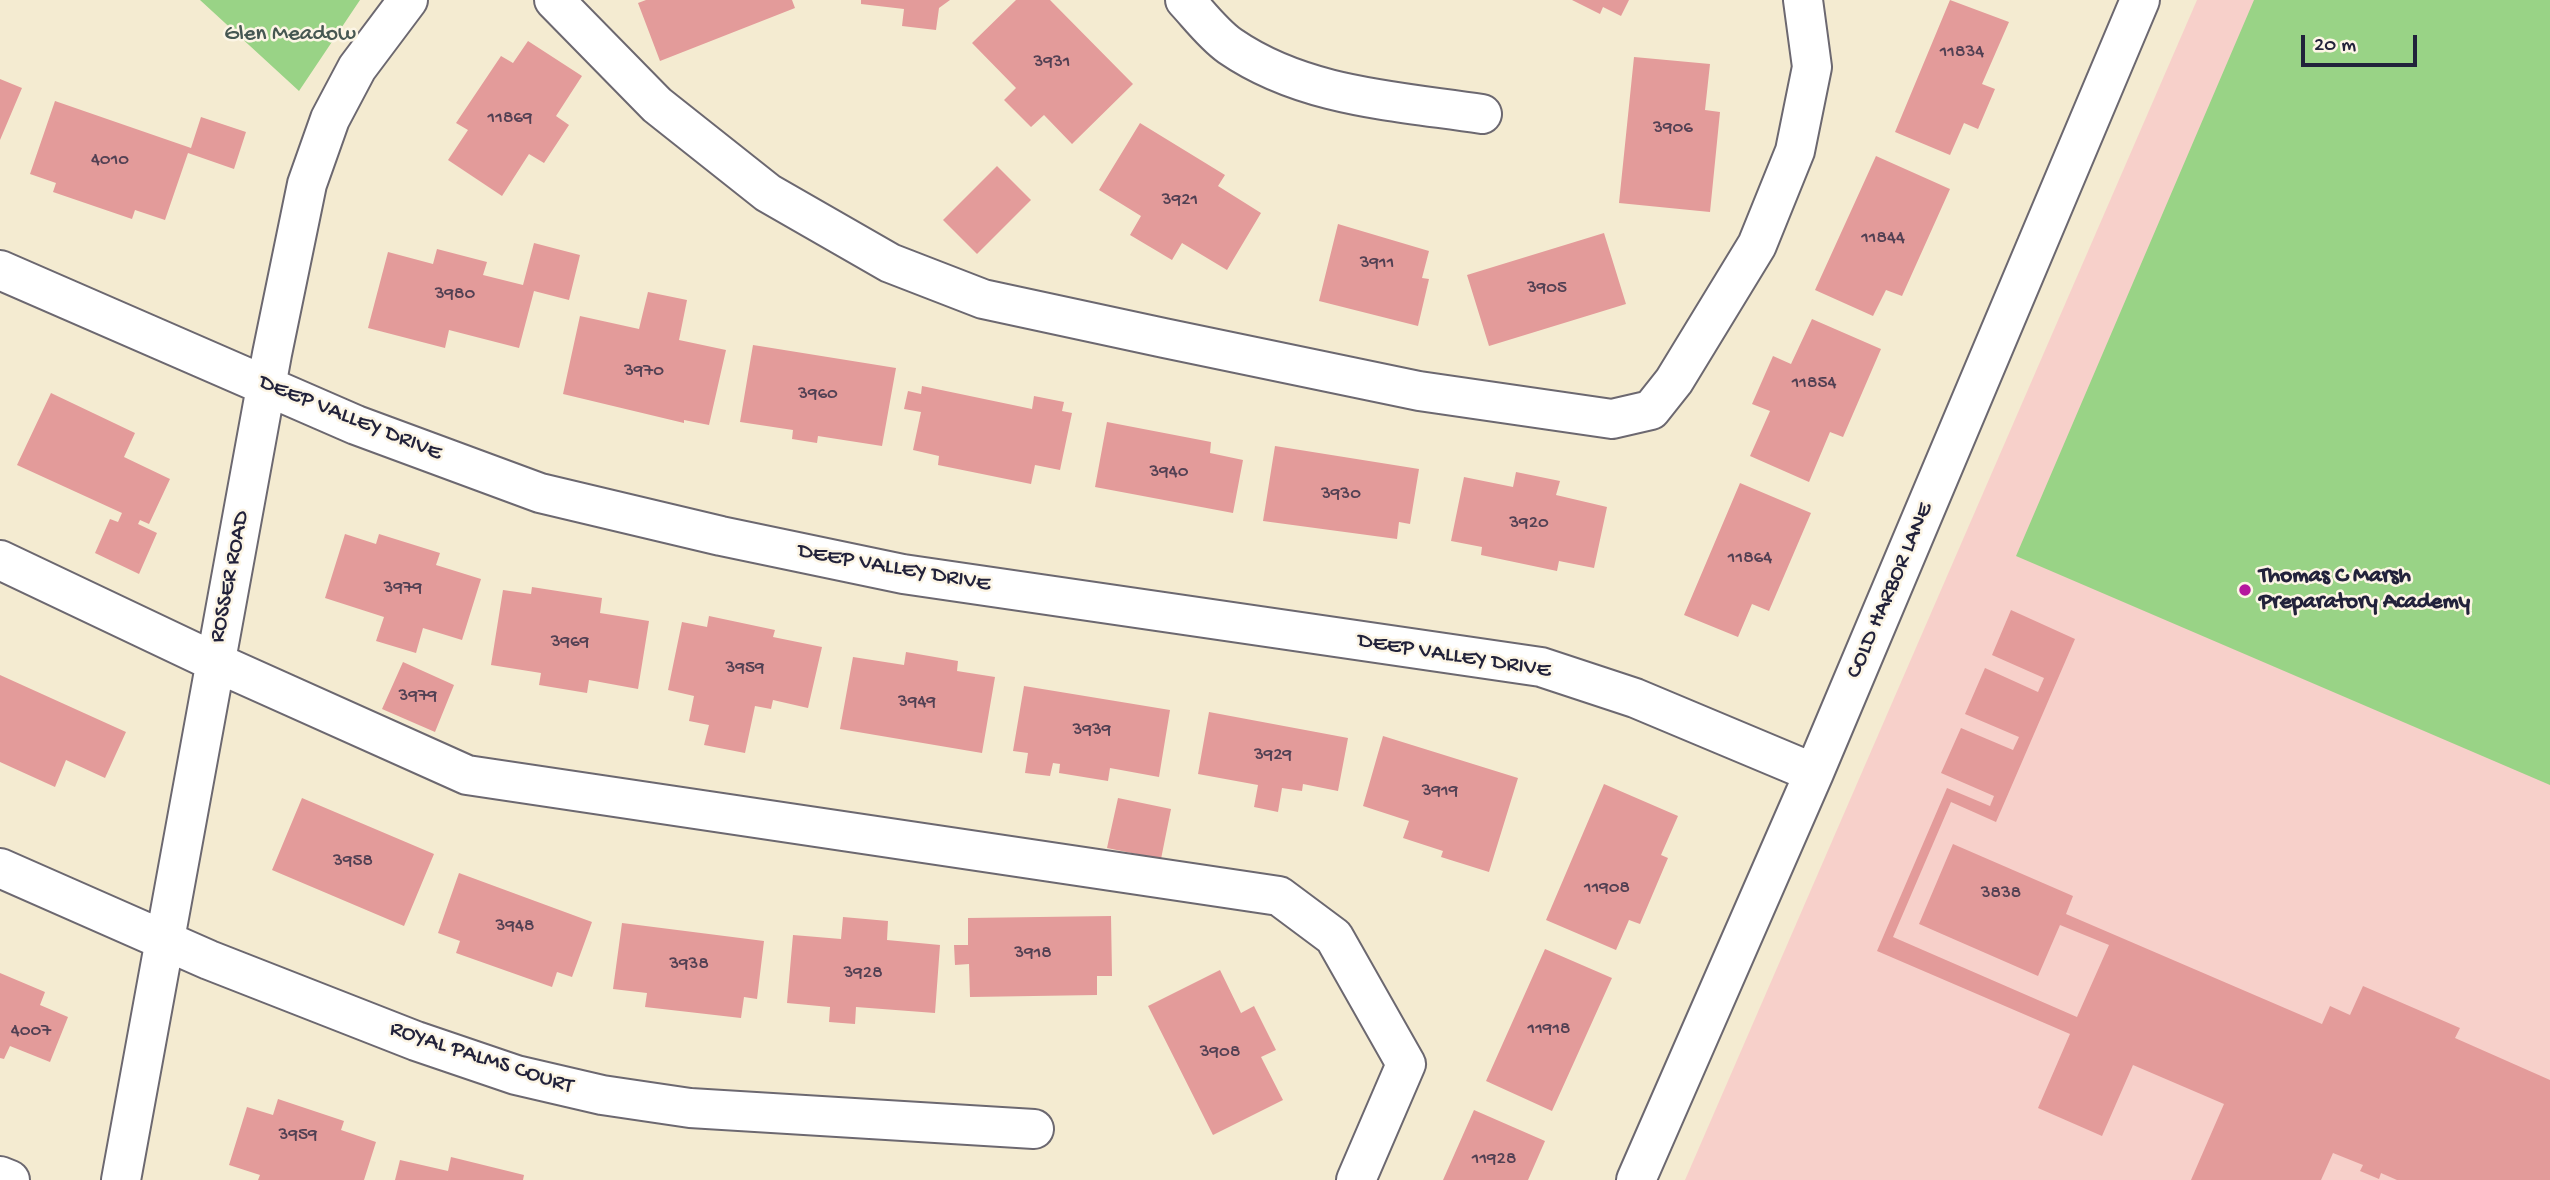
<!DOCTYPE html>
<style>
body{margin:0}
#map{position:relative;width:2550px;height:1180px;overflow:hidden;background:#f4ebd1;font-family:"Gochi Hand",sans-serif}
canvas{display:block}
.scale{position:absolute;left:2301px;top:35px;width:116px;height:32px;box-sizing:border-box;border:4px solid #22223b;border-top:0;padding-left:9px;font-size:21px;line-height:24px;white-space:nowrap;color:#22223b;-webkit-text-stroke:5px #fcf5e5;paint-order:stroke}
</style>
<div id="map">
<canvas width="2550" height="1180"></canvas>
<div class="scale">20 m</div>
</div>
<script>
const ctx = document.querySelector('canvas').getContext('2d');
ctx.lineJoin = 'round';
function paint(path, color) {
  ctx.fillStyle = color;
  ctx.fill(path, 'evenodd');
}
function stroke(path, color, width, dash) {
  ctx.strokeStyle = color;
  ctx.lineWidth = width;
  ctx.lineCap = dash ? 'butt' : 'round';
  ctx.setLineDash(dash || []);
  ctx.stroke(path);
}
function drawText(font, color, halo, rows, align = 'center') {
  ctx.font = font + ' "Gochi Hand",sans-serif';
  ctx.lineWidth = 5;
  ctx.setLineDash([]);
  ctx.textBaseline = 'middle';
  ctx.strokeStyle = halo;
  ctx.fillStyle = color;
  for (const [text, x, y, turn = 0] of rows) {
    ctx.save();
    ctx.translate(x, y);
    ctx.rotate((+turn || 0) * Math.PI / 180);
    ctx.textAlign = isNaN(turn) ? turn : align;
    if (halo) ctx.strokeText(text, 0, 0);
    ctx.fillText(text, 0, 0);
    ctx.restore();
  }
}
paint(new Path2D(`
 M 2197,0 L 2550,0 L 2550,1180 L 1685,1180 Z`), '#f7d0ca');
paint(new Path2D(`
 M 200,0 L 360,0 L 299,91 Z
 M 2254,0 L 2550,0 L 2550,785 L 2016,556 Z`), '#99d386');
paint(new Path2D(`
 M 646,0 L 792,0 L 795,8 L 660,61 L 638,3 Z
 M 861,0 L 950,0 L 939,8 L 936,30 L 902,26 L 904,9 L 861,4 Z
 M 1016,0 L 1050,0 L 1133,84 L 1072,144 L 1044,115 L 1031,127 L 1004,100 L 1016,88 L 972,43 Z
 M 1572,0 L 1629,0 L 1621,16 L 1603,7 L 1600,14 Z
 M 1950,0 L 2009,22 L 1982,84 L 1995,89 L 1978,129 L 1964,123 L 1950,155 L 1895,132 Z
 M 528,41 L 582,76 L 556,116 L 569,125 L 544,163 L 529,154 L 502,196 L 448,160 L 468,130 L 456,123 L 501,56 L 513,63 Z
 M 1634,57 L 1710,64 L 1705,110 L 1720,112 L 1710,212 L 1619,203 Z
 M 0,79 L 22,88 L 0,140 Z
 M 55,101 L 191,148 L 201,117 L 246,132 L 234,169 L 188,153 L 165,220 L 135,210 L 132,219 L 53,192 L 56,183 L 30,174 Z
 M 1140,123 L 1225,175 L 1218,186 L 1261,213 L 1227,270 L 1182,243 L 1172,260 L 1130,235 L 1141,216 L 1099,190 Z
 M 1876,156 L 1950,189 L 1902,296 L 1886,290 L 1873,316 L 1815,290 Z
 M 997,166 L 1031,200 L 977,254 L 943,220 Z
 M 1338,224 L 1429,251 L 1422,278 L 1429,279 L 1418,326 L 1319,301 Z
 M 1604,233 L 1626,304 L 1489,346 L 1467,275 Z
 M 534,243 L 580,255 L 569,300 L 534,291 L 519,348 L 449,330 L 445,348 L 368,328 L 388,252 L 433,264 L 437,249 L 487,262 L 483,275 L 523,285 Z
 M 648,292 L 687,300 L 679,340 L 726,350 L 709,425 L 684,420 L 684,423 L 563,394 L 580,316 L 639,329 Z
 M 1812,319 L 1881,349 L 1843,437 L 1830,432 L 1809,482 L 1750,456 L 1770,411 L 1752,404 L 1773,356 L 1791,364 Z
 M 753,345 L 896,368 L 882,446 L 818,436 L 817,443 L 792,439 L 793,430 L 740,422 Z
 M 922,386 L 1032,409 L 1034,396 L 1064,402 L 1062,411 L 1072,413 L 1060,470 L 1035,465 L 1031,484 L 938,465 L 939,456 L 913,450 L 921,412 L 904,409 L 908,391 L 921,394 Z
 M 51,393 L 135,433 L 124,457 L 170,479 L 149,524 L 140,520 L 138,524 L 157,533 L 139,574 L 95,553 L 110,519 L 118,522 L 122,513 L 17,465 Z
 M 1107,422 L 1211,442 L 1210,453 L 1243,460 L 1233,513 L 1095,487 Z
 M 1275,446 L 1419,469 L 1410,524 L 1399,522 L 1397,539 L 1263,521 Z
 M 1516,472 L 1560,481 L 1556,495 L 1607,507 L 1594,568 L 1559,561 L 1557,571 L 1481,555 L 1482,547 L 1451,541 L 1464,477 L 1513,487 Z
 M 1740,483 L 1811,513 L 1769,611 L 1752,604 L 1738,637 L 1684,615 Z
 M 345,534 L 376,544 L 379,534 L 440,553 L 436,565 L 481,579 L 462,640 L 423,628 L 416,653 L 376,641 L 384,617 L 325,598 Z
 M 532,587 L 602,598 L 600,613 L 649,621 L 638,689 L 589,680 L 587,693 L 539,685 L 541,673 L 491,665 L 503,590 L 531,594 Z
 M 2011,610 L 2075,639 L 1996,822 L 1951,802 L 1893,937 L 2077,1017 L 2109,945 L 2060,925 L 2038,976 L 1919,924 L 1953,844 L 2073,896 L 2066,914 L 2322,1024 L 2330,1006 L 2350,1015 L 2363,986 L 2460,1028 L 2455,1038 L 2550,1080 L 2550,1180 L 2397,1180 L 2381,1173 L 2379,1179 L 2360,1171 L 2363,1165 L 2333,1153 L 2321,1180 L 2191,1180 L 2224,1104 L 2133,1065 L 2102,1136 L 2038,1108 L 2070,1034 L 1877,951 L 1947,788 L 1990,806 L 1994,796 L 1941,773 L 1961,728 L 2013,750 L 2019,737 L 1965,714 L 1985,668 L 2038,692 L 2044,678 L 1992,655 Z
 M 709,616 L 775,630 L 773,637 L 822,647 L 808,708 L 773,700 L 771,709 L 755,706 L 745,753 L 704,745 L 709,725 L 689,721 L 694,696 L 668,690 L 682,622 L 707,627 Z
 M 906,652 L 958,661 L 957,671 L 995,677 L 982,753 L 840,729 L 853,657 L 904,665 Z
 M 403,662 L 454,685 L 435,732 L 382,709 Z
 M 0,675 L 126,732 L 105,778 L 66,760 L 55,787 L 0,762 Z
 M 1024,686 L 1170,710 L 1159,777 L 1110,768 L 1108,781 L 1059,773 L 1060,764 L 1053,763 L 1050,776 L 1025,773 L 1028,753 L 1013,751 Z
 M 1209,712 L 1348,738 L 1338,791 L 1303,784 L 1302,791 L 1282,788 L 1278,812 L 1254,807 L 1258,785 L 1198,774 Z
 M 1383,736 L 1518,778 L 1489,872 L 1441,857 L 1443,851 L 1403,838 L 1409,821 L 1363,806 Z
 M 1604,784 L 1678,816 L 1661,855 L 1668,858 L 1640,924 L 1629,920 L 1616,950 L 1546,920 Z
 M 302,798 L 434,854 L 404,926 L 272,870 Z
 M 1118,798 L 1171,809 L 1161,859 L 1107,848 Z
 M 459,873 L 592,922 L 572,977 L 557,972 L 552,987 L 456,953 L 460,941 L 438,933 Z
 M 1111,916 L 1112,976 L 1097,976 L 1097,995 L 970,997 L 969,964 L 955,965 L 954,945 L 968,945 L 968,918 Z
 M 843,917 L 888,921 L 887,940 L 940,945 L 935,1013 L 856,1007 L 855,1024 L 829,1022 L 830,1007 L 787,1003 L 793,935 L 841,939 Z
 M 622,923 L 764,941 L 757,999 L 744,997 L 741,1018 L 645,1007 L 647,993 L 613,989 Z
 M 1545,949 L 1612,978 L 1552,1111 L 1486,1081 Z
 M 1220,970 L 1241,1013 L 1254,1006 L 1276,1050 L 1261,1057 L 1283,1100 L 1213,1135 L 1148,1006 Z
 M 0,973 L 45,992 L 40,1005 L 68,1017 L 50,1062 L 10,1046 L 4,1059 L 0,1058 Z
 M 278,1099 L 344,1121 L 341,1130 L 376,1142 L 364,1180 L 258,1180 L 260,1175 L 229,1165 L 247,1107 L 273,1115 Z
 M 1474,1110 L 1545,1141 L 1528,1180 L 1443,1180 Z
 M 451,1157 L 524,1175 L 523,1180 L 395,1180 L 400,1160 L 448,1171 Z`), '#e39b9a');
const minor = new Path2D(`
 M 554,0 L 657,105 L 768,193 L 890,263 L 983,299 L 1164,338 L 1419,391 L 1612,419 L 1651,410 L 1674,381 L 1757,245 L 1795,151 L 1812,67 L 1803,0
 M 1185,0 C 1199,15 1213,34 1230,46 C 1304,97 1396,101 1482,114
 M 0,270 L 356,425 L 540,493 L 721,536 L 903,574 L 1541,667 L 1635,698 L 1814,773
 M 0,560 L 215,662 L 467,775 L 1279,896 L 1334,937 L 1406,1064 L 1356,1180
 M 0,868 L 209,960 L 416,1041 L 516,1075 L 602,1095 L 690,1108 L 1034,1129
 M 0,1176 L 10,1180
 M 121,1180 L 272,354 L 307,184 L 330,119 L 357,68 L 408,0
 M 1636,1180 L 1814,773 L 2140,0`);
stroke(minor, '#6c6870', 42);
stroke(minor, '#fff', 38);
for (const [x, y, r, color] of [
 [2245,590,7,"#b5179e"]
]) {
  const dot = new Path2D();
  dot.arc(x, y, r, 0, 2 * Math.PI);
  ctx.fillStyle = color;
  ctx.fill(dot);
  stroke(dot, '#fcf5e5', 2.5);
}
drawText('19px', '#524053', null, [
 ["11834",1962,53],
 ["3931",1052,63],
 ["11869",510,119],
 ["3906",1673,129],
 ["4010",110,161],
 ["3921",1180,201],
 ["11844",1883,239],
 ["3911",1377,264],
 ["3905",1547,289],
 ["3980",455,295],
 ["3970",644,372],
 ["11854",1814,384],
 ["3960",818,395],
 ["3940",1169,473],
 ["3930",1341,495],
 ["3920",1529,524],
 ["11864",1750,559],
 ["3979",403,589],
 ["3969",570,643],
 ["3959",745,669],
 ["3979",418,697],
 ["3949",917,703],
 ["3939",1092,731],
 ["3929",1273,756],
 ["3919",1440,792],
 ["3958",353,862],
 ["11908",1607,889],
 ["3838",2001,894],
 ["3948",515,927],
 ["3918",1033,954],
 ["3938",689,965],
 ["3928",863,974],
 ["11918",1549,1030],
 ["4007",31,1032],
 ["3908",1220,1053],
 ["3959",298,1136],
 ["11928",1494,1160]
]);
drawText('23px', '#465752', '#fcf5e5', [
 ["Glen Meadow",290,35]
]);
drawText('23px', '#22223b', '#fcf5e5', [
 ["DEEP VALLEY DRIVE",350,419,22],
 ["DEEP VALLEY DRIVE",894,569,10],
 ["ROSSER ROAD",231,577,-79],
 ["COLD HARBOR LANE",1891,591,-67],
 ["DEEP VALLEY DRIVE",1454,657,9],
 ["ROYAL PALMS COURT",481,1059,18]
]);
drawText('bold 23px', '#22223b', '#fcf5e5', [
 ["Thomas C Marsh",2259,577],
 ["Preparatory Academy",2259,603]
], 'left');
</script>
